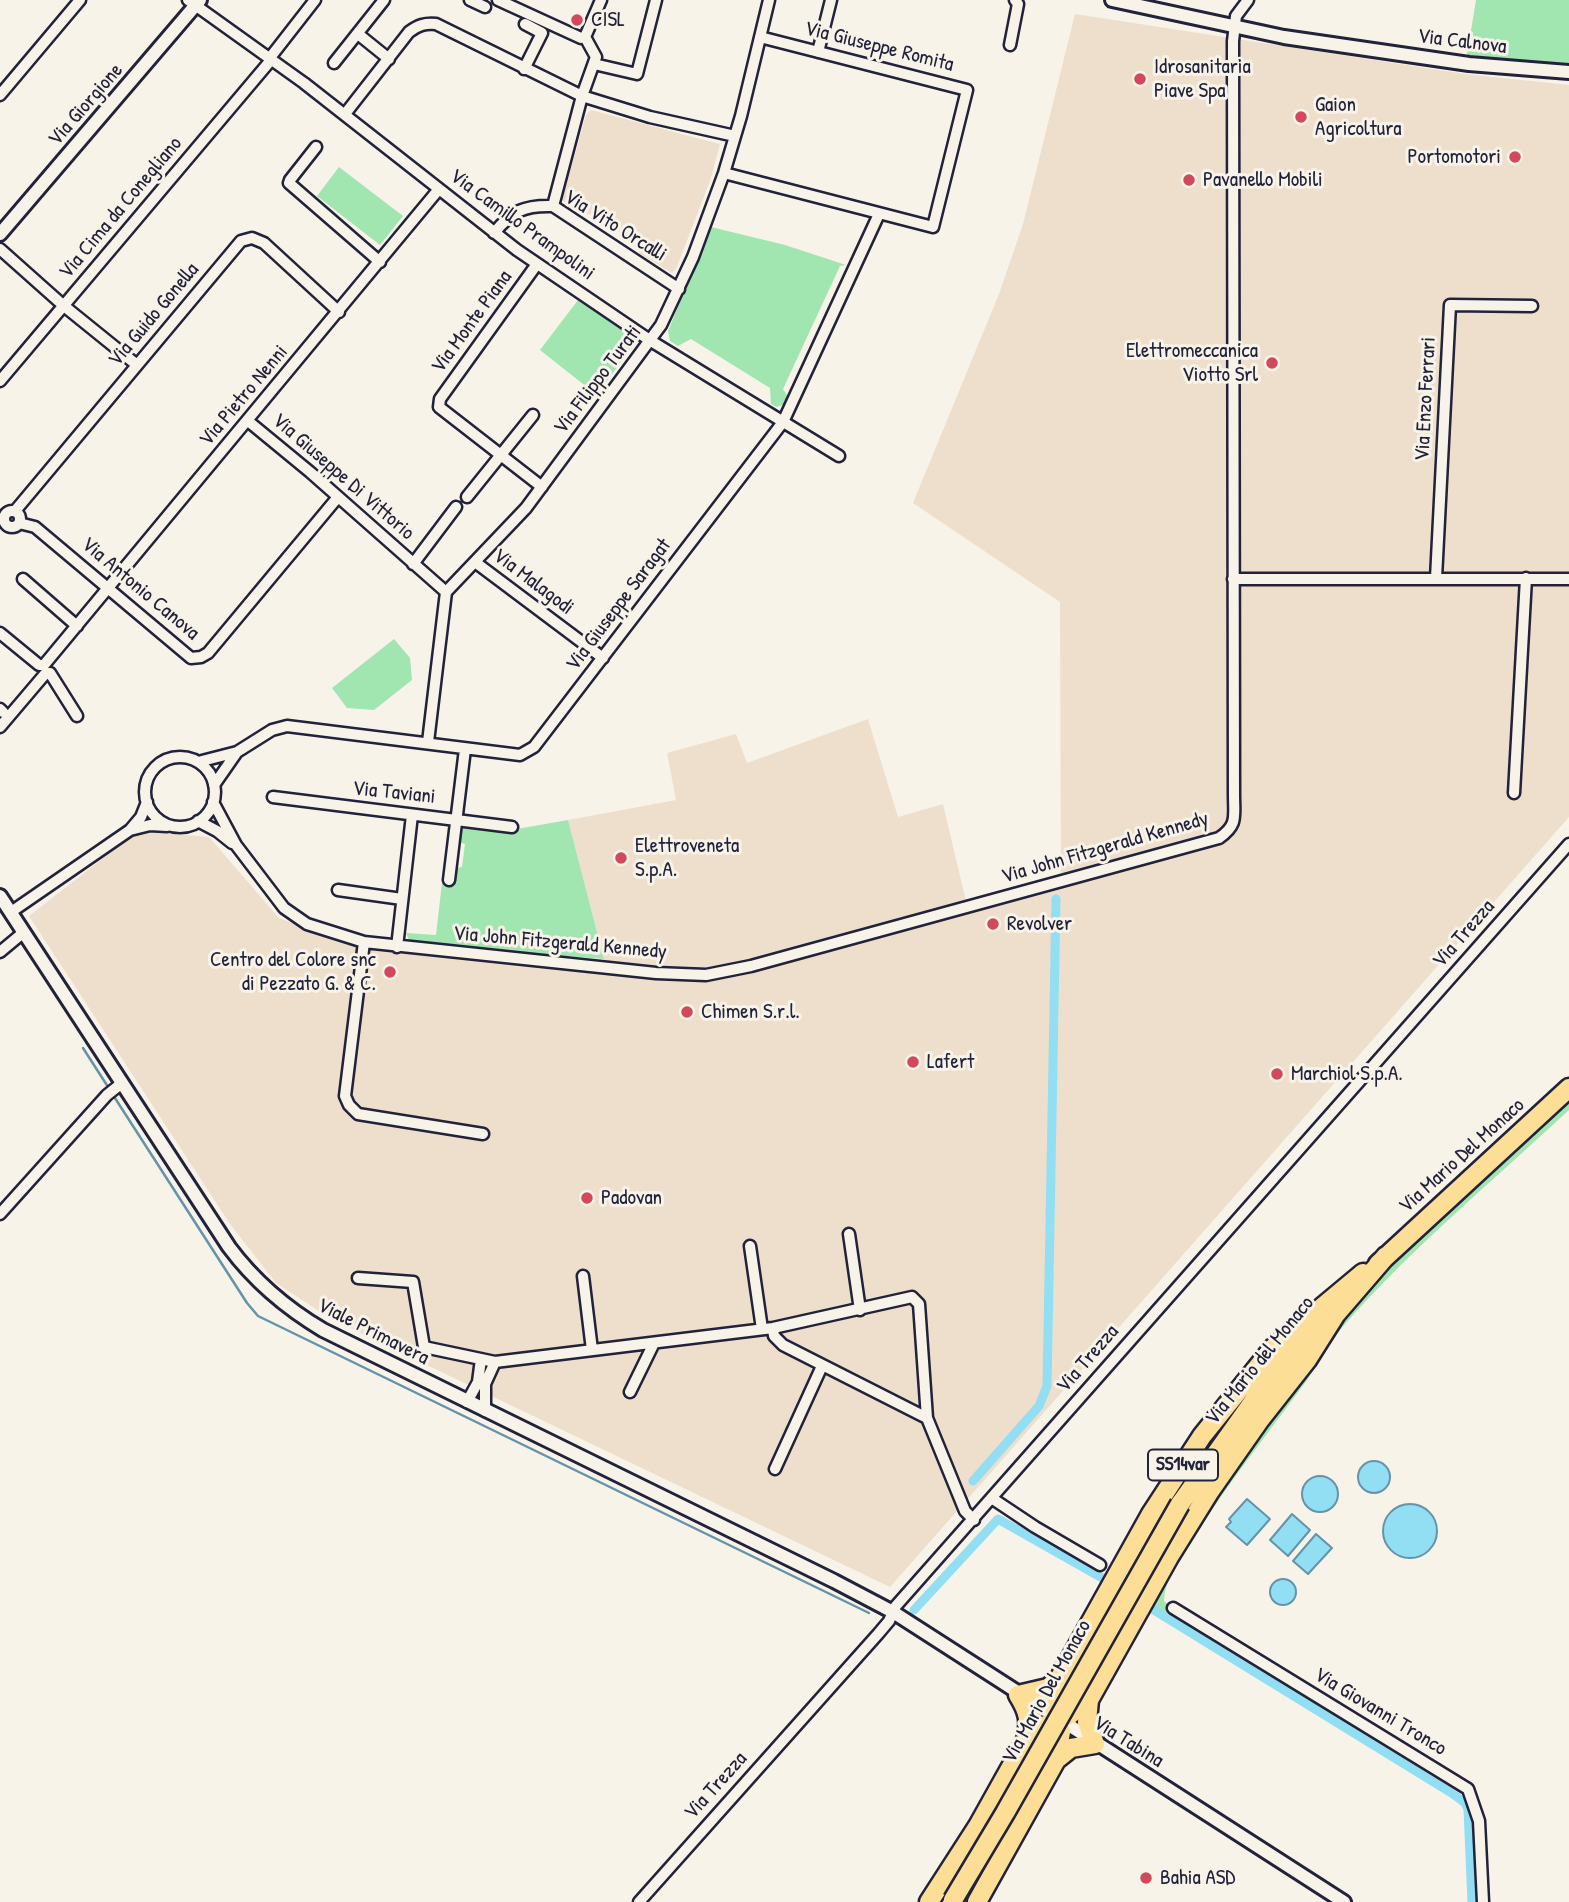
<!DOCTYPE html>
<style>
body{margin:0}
canvas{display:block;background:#f7f3e8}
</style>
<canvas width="1569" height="1902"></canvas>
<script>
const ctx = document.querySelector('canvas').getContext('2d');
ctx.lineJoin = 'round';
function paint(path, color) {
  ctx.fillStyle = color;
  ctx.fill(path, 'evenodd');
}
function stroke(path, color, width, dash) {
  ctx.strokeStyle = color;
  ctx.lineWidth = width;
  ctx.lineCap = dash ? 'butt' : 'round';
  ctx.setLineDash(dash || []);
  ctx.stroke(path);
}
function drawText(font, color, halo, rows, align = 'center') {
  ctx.font = font + ' "Patrick Hand",sans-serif';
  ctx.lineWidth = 6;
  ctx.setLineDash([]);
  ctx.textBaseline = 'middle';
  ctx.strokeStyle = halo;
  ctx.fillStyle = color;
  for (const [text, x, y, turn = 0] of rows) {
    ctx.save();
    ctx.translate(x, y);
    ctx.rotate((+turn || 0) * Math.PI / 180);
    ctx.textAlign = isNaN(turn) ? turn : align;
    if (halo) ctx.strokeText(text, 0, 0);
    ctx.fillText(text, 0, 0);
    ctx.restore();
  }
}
paint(new Path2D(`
 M 1075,14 L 1465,74 L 1569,85 L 1569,817 L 890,1587 L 333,1320 L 276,1283 L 230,1224 L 29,916 L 138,831 L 209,837 L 279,918 L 362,949 L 603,974 L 604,959 L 568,820 L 676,800 L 667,753 L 736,734 L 747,763 L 868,719 L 898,817 L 943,804 L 969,914 L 1061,889 L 1060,602 L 913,503 L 999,294 L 1023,224 Z
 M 591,110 L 720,144 L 710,181 L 676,269 L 672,273 L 639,253 L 640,247 L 637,243 L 590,214 L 582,215 L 562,200 L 586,115 Z`), '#eedfcc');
paint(new Path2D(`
 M 1476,0 L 1569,0 L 1569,65 L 1467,55 Z
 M 339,167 L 403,216 L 380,245 L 317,196 Z
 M 711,227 L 785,245 L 846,265 L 840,266 L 783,389 L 788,397 L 785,404 L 777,407 L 771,404 L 770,388 L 691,339 L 678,346 L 670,341 L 668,331 Z
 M 578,300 L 631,335 L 635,342 L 597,395 L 540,350 Z
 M 394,639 L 410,658 L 412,680 L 374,710 L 347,708 L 332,688 Z
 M 568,820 L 604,959 L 454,947 L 409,940 L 406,933 L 436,935 L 442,883 L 451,884 L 453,869 L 462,867 L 465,844 L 458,842 L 459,824 L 511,830 Z
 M 1569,1098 L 1569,1110 C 1494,1180 1414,1246 1346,1323 C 1331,1340 1320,1361 1307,1380 C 1277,1422 1245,1461 1216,1504 C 1198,1531 1165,1569 1164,1601 L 1170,1607 L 1458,1784 L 1474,1803 L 1479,1902 L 1474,1902 C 1473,1877 1478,1808 1462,1792 L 1290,1690 L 1148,1603 L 1154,1589 L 1328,1331 L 1390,1263 Z`), '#a1e5b1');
const water = new Path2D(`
 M1358 1477a16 16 0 1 1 32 0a16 16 0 1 1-32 0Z
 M1302 1494a18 18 0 1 1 36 0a18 18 0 1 1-36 0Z
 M 1247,1499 L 1270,1519 L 1247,1545 L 1226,1527 L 1231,1522 L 1229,1519 Z
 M1383 1531a27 27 0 1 1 54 0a27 27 0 1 1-54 0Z
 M 1292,1514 L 1310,1530 L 1288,1556 L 1270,1540 Z
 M 1316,1534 L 1332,1548 L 1308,1574 L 1293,1561 Z
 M1270 1592a13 13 0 1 1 26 0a13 13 0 1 1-26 0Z`);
paint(water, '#92def2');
stroke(water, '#6593a9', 2);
stroke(new Path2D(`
 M 83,1048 L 110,1090
 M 113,1095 L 247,1303 L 258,1316 L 869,1613`), '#6593a9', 2.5);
stroke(new Path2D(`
 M 973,1481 L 1039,1406 L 1047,1386 L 1056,899
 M 1152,1609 L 1453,1794 L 1465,1803 L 1468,1809 L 1472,1902
 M 914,1610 L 998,1519 L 1104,1579`), '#92def2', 9);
const street = new Path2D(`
 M 188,0 L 304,83 L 517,250 L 651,341 L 839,456
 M 470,0 L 485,7
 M 498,0 L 581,38 L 585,37 L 601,0
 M 358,34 L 389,59
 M 1010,45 L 1018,4 L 1015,0
 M 818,52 L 831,0
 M 269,59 L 315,0
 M 334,63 L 384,0
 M 594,64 L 637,74 L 656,0
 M 524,69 L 542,33 L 525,24
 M 0,95 L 80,0
 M 345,114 L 409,32 C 418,25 425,23 436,24 L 582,96 L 650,117 L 735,136
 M 316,147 L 290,180 L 289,183 L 380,262
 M 724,173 L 933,227 L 967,90 L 760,37
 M 553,206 L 582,96 L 596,57 L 585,37
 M 494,233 C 512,211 524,205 553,206 L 679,289
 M 0,249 L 64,306 L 137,365
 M 537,264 L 440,399 L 439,407 L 542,487
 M 0,381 L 271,60
 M 248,421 L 310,472 L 446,592
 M 467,497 L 533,415
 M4 519a8 8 0 1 1 16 0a8 8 0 1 1-16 0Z
 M 15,511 L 241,241 L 252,238 L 264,243 L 339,312
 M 19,523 L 35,527 L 191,658 L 201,657 L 208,653 L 338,497
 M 475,562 L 603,658
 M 413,564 L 456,507
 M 1436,578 L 1450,305 L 1532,306
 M 23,579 L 77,626
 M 1233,579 L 1569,579
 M 0,633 L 39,665 L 44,665 L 439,189
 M 0,709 L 3,712
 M 0,727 L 45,674 L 50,673 L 77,716
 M 428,742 L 446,592 L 526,508 L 661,325 L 693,257 L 724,173 L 741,116 L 769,0
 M145 792a35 35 0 1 1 70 0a35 35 0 1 1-70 0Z
 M 198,762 L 237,752 L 272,730 L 287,726 L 520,755 L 534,747 L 783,422 L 879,214
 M 214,785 L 237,752
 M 1514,793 L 1526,578
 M 273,797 L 512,827
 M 213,802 L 236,845 L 284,908 L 307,924 L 364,942 L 656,973 L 706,975 L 751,966 L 1219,838 C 1238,825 1234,817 1234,795 L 1233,41 L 1236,16 L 1248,0
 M 198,821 L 217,831 L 232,843
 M 130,830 L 150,825 L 167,826
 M 449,880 L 465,749
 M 338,890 L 402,899
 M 11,912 L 130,830 L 141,817 L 147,802
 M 364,942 L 345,1096 L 349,1105 L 358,1114 L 483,1134
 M 397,947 L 412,815
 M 0,952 L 24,932
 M 0,1214 L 107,1095 L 122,1083
 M 849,1234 L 860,1310
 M 750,1246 L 762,1329
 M 583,1276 L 592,1350
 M 358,1278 L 413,1282 L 424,1347 L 495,1362 L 773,1328 L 912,1297 L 919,1304 L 927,1418 L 965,1511 L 974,1520
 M 773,1328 L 774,1336 L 783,1345 L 927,1418
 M 630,1392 L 654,1343
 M 467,1402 L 478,1382 L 481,1359
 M 485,1411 L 485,1384 L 495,1362
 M 775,1469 L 822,1366
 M 993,1499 L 1035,1527 L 1100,1565
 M 1173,1608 L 1468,1789 L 1479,1821 L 1483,1902
 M 639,1902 L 878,1634 L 889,1621 L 895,1607 L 1569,844`);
const secondary = new Path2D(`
 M 1112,0 L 1284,37 L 1469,64 L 1569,72
 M 0,234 L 200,0
 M 0,896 L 229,1247 C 255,1282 286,1308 323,1330 L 834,1581 L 893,1612 L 1344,1902`);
const highway = new Path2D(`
 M 1378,1264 L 1569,1088
 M 1180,1504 L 1270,1378 L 1325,1316
 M 1026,1740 C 1031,1721 1028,1711 1018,1695 L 1048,1688 L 1059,1679 L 1151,1514 L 1202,1436 L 1273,1348 L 1363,1273
 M 1056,1760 L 1071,1748 L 1095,1744 L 1087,1722 L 1089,1700
 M 929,1902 L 978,1826 L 1026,1740 L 1039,1728 L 1071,1714 L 1089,1700 L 1169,1557 L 1210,1491 L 1259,1421 L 1307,1360 L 1336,1314 L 1386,1256
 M 977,1902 L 1056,1760 L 1061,1732 L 1053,1704 L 1059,1679`);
stroke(street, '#22223b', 15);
stroke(secondary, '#22223b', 18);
stroke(highway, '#22223b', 23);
stroke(street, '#f7f3e8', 10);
stroke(secondary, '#f7f3e8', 12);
stroke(highway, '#fcde96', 18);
const highwayBridge = new Path2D(`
 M 953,1900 L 1005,1813 L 1180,1504`);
stroke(highwayBridge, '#22223b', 23, []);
stroke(highwayBridge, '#fcde96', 18);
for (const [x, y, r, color] of [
 [577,20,7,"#d1495b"],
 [1140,79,7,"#d1495b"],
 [1301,117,7,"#d1495b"],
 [1515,157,7,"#d1495b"],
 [1189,180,7,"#d1495b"],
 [1272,363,7,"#d1495b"],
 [621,858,7,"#d1495b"],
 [993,924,7,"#d1495b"],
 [390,972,7,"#d1495b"],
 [687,1012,7,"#d1495b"],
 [913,1062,7,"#d1495b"],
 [1277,1074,7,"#d1495b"],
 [587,1198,7,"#d1495b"],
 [1146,1878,7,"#d1495b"]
]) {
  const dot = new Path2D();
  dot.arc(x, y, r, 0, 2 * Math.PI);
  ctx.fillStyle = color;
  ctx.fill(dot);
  stroke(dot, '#f7f3e8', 2.5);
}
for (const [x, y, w] of [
 [1183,1465,70]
]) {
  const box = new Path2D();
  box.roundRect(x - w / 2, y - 15.5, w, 31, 5);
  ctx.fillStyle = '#f7f3e8';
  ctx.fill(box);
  stroke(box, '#22223b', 2);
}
drawText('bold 19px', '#22223b', null, [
 ["SS14var",1183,1465]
]);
drawText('21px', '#22223b', '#f7f3e8', [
 ["CISL",591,20],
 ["Idrosanitaria",1154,67],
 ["Piave Spa",1154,91],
 ["Gaion",1315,105],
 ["Agricoltura",1315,129],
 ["Portomotori",1501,157,"right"],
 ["Pavanello Mobili",1203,180],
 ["Elettromeccanica",1258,351,"right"],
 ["Viotto Srl",1258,375,"right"],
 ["Elettroveneta",635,846],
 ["S.p.A.",635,870],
 ["Revolver",1007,924],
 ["Centro del Colore snc",376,960,"right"],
 ["di Pezzato G. & C.",376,984,"right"],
 ["Chimen S.r.l.",701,1012],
 ["Lafert",927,1062],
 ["Marchiol S.p.A.",1291,1074],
 ["Padovan",601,1198],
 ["Bahia ASD",1160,1878]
], 'left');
drawText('21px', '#22223b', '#f7f3e8', [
 ["Via Calnova",1462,42,7],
 ["Via Giuseppe Romita",879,47,14],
 ["Via Giorgione",86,105,-49],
 ["Via Cima da Conegliano",121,208,-50],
 ["Via Camillo Prampolini",522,225,36],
 ["Via Vito Orcalli",615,226,32],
 ["Via Guido Gonella",154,315,-50],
 ["Via Monte Piana",472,322,-54],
 ["Via Filippo Turati",598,380,-53],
 ["Via Pietro Nenni",244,396,-50],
 ["Via Enzo Ferrari",1426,399,-87],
 ["Via Giuseppe Di Vittorio",343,477,41],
 ["Via Malagodi",533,582,37],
 ["Via Antonio Canova",140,589,40],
 ["Via Giuseppe Saragat",619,605,-53],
 ["Via Taviani",394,793,6],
 ["Via John Fitzgerald Kennedy",1105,848,-16],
 ["Via Trezza",1464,934,-49],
 ["Via John Fitzgerald Kennedy",560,943,5],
 ["Via Mario Del Monaco",1462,1156,-42],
 ["Viale Primavera",373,1332,27],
 ["Via Trezza",1088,1359,-49],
 ["Via Mario del Monaco",1260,1361,-51],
 ["Via Mario Del Monaco",1047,1692,-61],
 ["Via Giovanni Tronco",1380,1712,31],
 ["Via Tabina",1128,1742,32],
 ["Via Trezza",716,1786,-48]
]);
</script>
